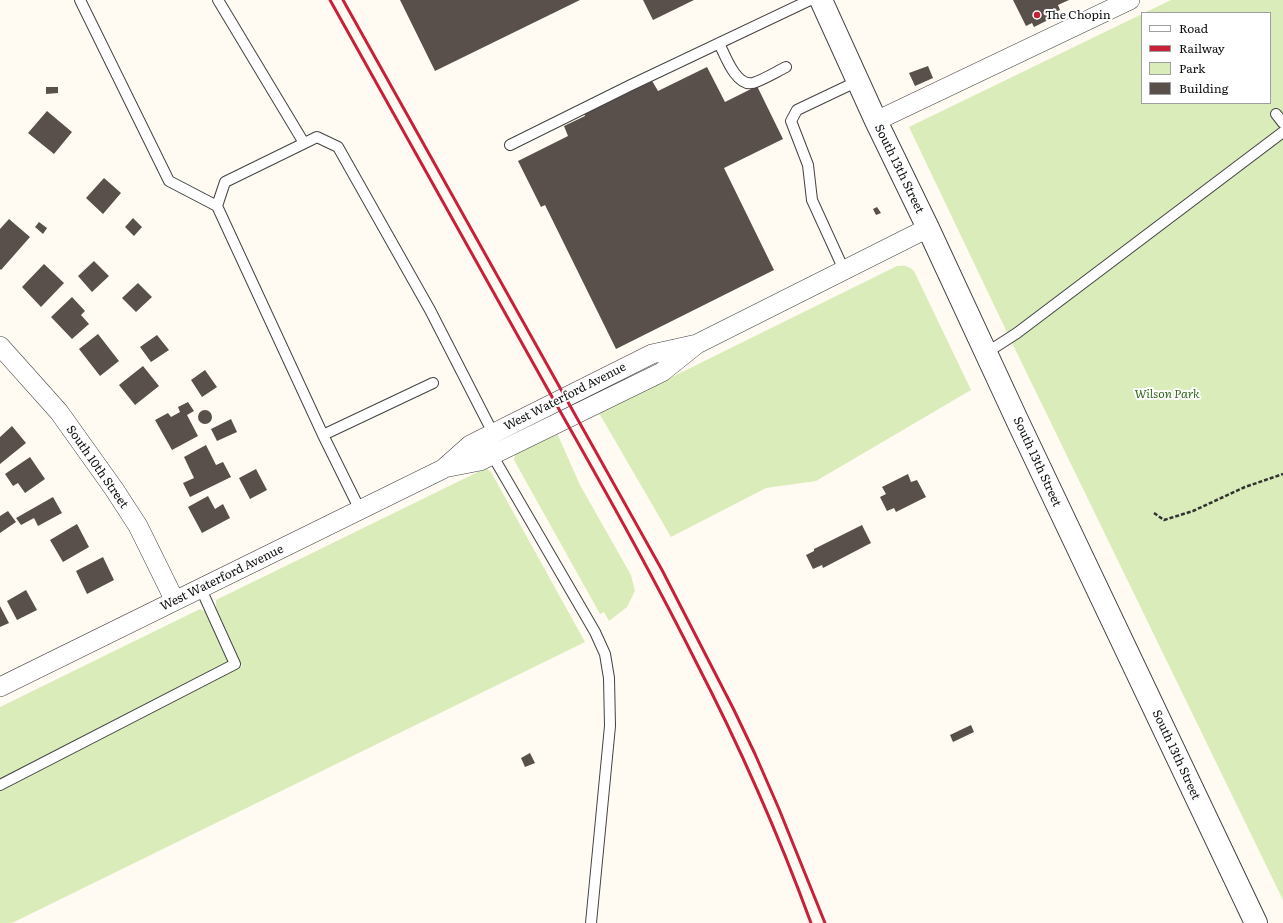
<!DOCTYPE html>
<style>
body{margin:0}
#map{position:relative;width:1283px;height:923px;overflow:hidden;background:#fffbf2;font-family:Literata,serif}
canvas{display:block}
.legend{position:absolute;left:1141px;top:12px;width:130px;height:92px;box-sizing:border-box;background:#fff;border:1px solid #9f9f9f;margin:0;padding:5px 7px;list-style:none;font-size:12px;color:#101010}
.legend li{display:flex;align-items:center;gap:8px;height:20px}
.legend b{width:20px;border:1px solid #9f9f9f}
</style>
<div id="map">
<canvas width="1283" height="923"></canvas>
<ul class="legend">
<li><b style="height:5px;background:#fff"></b>Road</li>
<li><b style="height:5px;background:#c72038"></b>Railway</li>
<li><b style="height:11px;background:#d9ecb9"></b>Park</li>
<li><b style="height:11px;background:#594f4b"></b>Building</li>
</ul>
</div>
<script>
const ctx = document.querySelector('canvas').getContext('2d');
ctx.lineJoin = 'round';
function paint(path, color) {
  ctx.fillStyle = color;
  ctx.fill(path, 'evenodd');
}
function stroke(path, color, width, dash) {
  ctx.strokeStyle = color;
  ctx.lineWidth = width;
  ctx.lineCap = dash ? 'butt' : 'round';
  ctx.setLineDash(dash || []);
  ctx.stroke(path);
}
function drawText(font, color, halo, rows, align = 'center') {
  ctx.font = font + ' Literata,serif';
  ctx.lineWidth = 4;
  ctx.setLineDash([]);
  ctx.textBaseline = 'middle';
  ctx.strokeStyle = halo;
  ctx.fillStyle = color;
  for (const [text, x, y, turn = 0] of rows) {
    ctx.save();
    ctx.translate(x, y);
    ctx.rotate((+turn || 0) * Math.PI / 180);
    ctx.textAlign = isNaN(turn) ? turn : align;
    if (halo) ctx.strokeText(text, 0, 0);
    ctx.fillText(text, 0, 0);
    ctx.restore();
  }
}
paint(new Path2D(`
 M 1171,0 L 1283,0 L 1283,900 L 1015,349 L 909,127 L 1142,14 L 1142,103 L 1270,103 L 1270,13 L 1144,13 Z
 M 897,266 C 905,265 909,266 914,271 L 971,390 L 816,481 L 766,488 L 671,537 L 599,413 Z
 M 557,433 L 580,485 L 631,575 L 635,591 L 627,607 L 609,621 L 604,612 L 600,614 L 514,460 L 515,454 Z
 M 486,468 L 491,472 L 585,642 L 12,923 L 0,923 L 0,790 L 242,666 L 216,607 L 216,600 Z
 M 200,609 L 206,612 L 228,662 L 0,779 L 0,707 Z`), '#d9ecb9');
paint(new Path2D(`
 M 400,0 L 580,0 L 435,71 Z
 M 643,0 L 694,0 L 653,20 Z
 M 1013,0 L 1069,0 L 1058,5 L 1060,10 L 1052,13 L 1054,17 L 1034,27 L 1032,23 L 1026,26 Z
 M 928,66 L 933,78 L 915,86 L 909,73 Z
 M 707,67 L 725,102 L 757,86 L 783,139 L 724,168 L 774,270 L 616,349 L 545,205 L 541,207 L 518,161 L 568,136 L 564,126 L 585,116 L 583,112 L 651,79 L 658,91 Z
 M 46,87 L 58,87 L 58,93 L 46,94 Z
 M 47,111 L 72,132 L 54,154 L 28,133 Z
 M 104,178 L 121,193 L 103,214 L 86,198 Z
 M 877,207 L 881,213 L 876,215 L 873,209 Z
 M 133,218 L 142,227 L 134,236 L 125,227 Z
 M 9,219 L 30,237 L 1,270 L 0,269 L 0,229 Z
 M 39,222 L 47,228 L 43,234 L 35,227 Z
 M 94,261 L 109,276 L 92,292 L 78,276 Z
 M 44,264 L 64,283 L 41,307 L 22,287 Z
 M 138,283 L 152,297 L 136,312 L 122,298 Z
 M 72,297 L 85,311 L 81,315 L 89,324 L 72,339 L 51,317 Z
 M 98,334 L 119,361 L 100,376 L 79,349 Z
 M 157,335 L 169,350 L 151,362 L 140,347 Z
 M 143,366 L 159,386 L 135,405 L 119,385 Z
 M 205,370 L 217,387 L 202,397 L 191,380 Z
 M 188,402 L 194,411 L 187,415 L 198,436 L 172,450 L 155,420 L 168,413 L 171,417 L 180,412 L 178,407 Z
 M198 417a7 7 0 1 1 14 0a7 7 0 1 1-14 0Z
 M 231,419 L 237,432 L 217,441 L 211,429 Z
 M 12,426 L 26,443 L 0,464 L 0,437 Z
 M 206,445 L 216,465 L 223,462 L 231,477 L 190,497 L 183,483 L 194,478 L 184,457 Z
 M 30,457 L 45,479 L 25,493 L 18,483 L 13,486 L 5,474 Z
 M 256,469 L 267,490 L 250,499 L 239,478 Z
 M 908,474 L 911,482 L 917,480 L 926,497 L 896,512 L 894,508 L 887,511 L 880,497 L 886,494 L 882,487 Z
 M 208,496 L 215,509 L 223,504 L 230,518 L 202,533 L 188,507 Z
 M 53,497 L 62,513 L 38,526 L 34,518 L 21,525 L 16,518 Z
 M 8,511 L 16,522 L 0,533 L 0,516 Z
 M 77,524 L 89,547 L 63,562 L 50,540 Z
 M 862,525 L 871,543 L 823,568 L 822,565 L 813,569 L 806,555 L 814,551 L 814,549 Z
 M 103,557 L 114,580 L 87,594 L 76,571 Z
 M 26,590 L 37,610 L 17,620 L 7,601 Z
 M 0,606 L 9,623 L 0,627 Z
 M 971,725 L 974,732 L 953,742 L 950,735 Z
 M 530,753 L 535,763 L 525,767 L 521,758 Z`), '#594f4b');
const service = new Path2D(`
 M 80,0 L 169,181 L 217,206
 M 218,0 L 304,143
 M 719,43 C 725,55 736,87 753,83 C 763,80 776,72 786,67
 M 1276,114 L 1283,123
 M 510,145 L 631,85 L 810,0
 M 844,270 L 812,200 L 808,165 L 791,121 L 797,110 L 858,81
 M 986,353 L 1017,333 L 1283,132
 M 323,435 L 433,383
 M 491,453 L 595,632 L 605,654 L 609,678 L 610,726 L 591,923
 M 360,510 L 323,435 L 217,206 L 225,182 L 317,137 L 338,147 L 430,310 L 493,433
 M 0,785 L 235,664 L 201,589`);
const minor = new Path2D(`
 M 876,121 L 1130,0
 M 0,346 L 59,412 L 114,489 L 138,526 L 175,601
 M 444,468 L 480,461 L 662,372 L 697,344 L 928,228
 M 0,687 L 443,469 L 470,445 L 652,354 L 697,344`);
const tertiary = new Path2D(`
 M 821,0 L 876,121 L 928,228 L 1018,422 L 1256,923`);
stroke(service, '#434343', 12);
stroke(minor, '#434343', 20);
stroke(tertiary, '#434343', 24);
stroke(new Path2D(`
 M 1154,513 L 1164,520 L 1193,511 L 1245,487 L 1283,474`), '#323232', 2.5, [4, 2]);
stroke(service, '#fff', 10);
stroke(minor, '#fff', 19);
stroke(tertiary, '#fff', 22);
stroke(new Path2D(`
 M 330,0 C 402,129 475,259 547,388 C 598,478 649,568 695,660 C 739,745 778,833 811,923
 M 343,0 L 662,570 L 733,708 L 755,754 L 779,809 L 825,923`), '#c72038', 3);
for (const [x, y, r, color] of [
 [1037,15,4,"#c72038"]
]) {
  const dot = new Path2D();
  dot.arc(x, y, r, 0, 2 * Math.PI);
  ctx.fillStyle = color;
  ctx.fill(dot);
  stroke(dot, '#fff', 1.5);
}
drawText('12px', '#101010', '#fff', [
 ["The Chopin",1045,15]
], 'left');
drawText('12px', '#101010', '#fff', [
 ["South 13th Street",899,169,64],
 ["West Waterford Avenue",565,397,-27],
 ["South 13th Street",1037,462,65],
 ["South 10th Street",97,467,55],
 ["West Waterford Avenue",222,578,-26],
 ["South 13th Street",1176,755,65]
]);
drawText('italic 12px', '#346b1c', '#fff', [
 ["Wilson Park",1167,394]
]);
</script>
